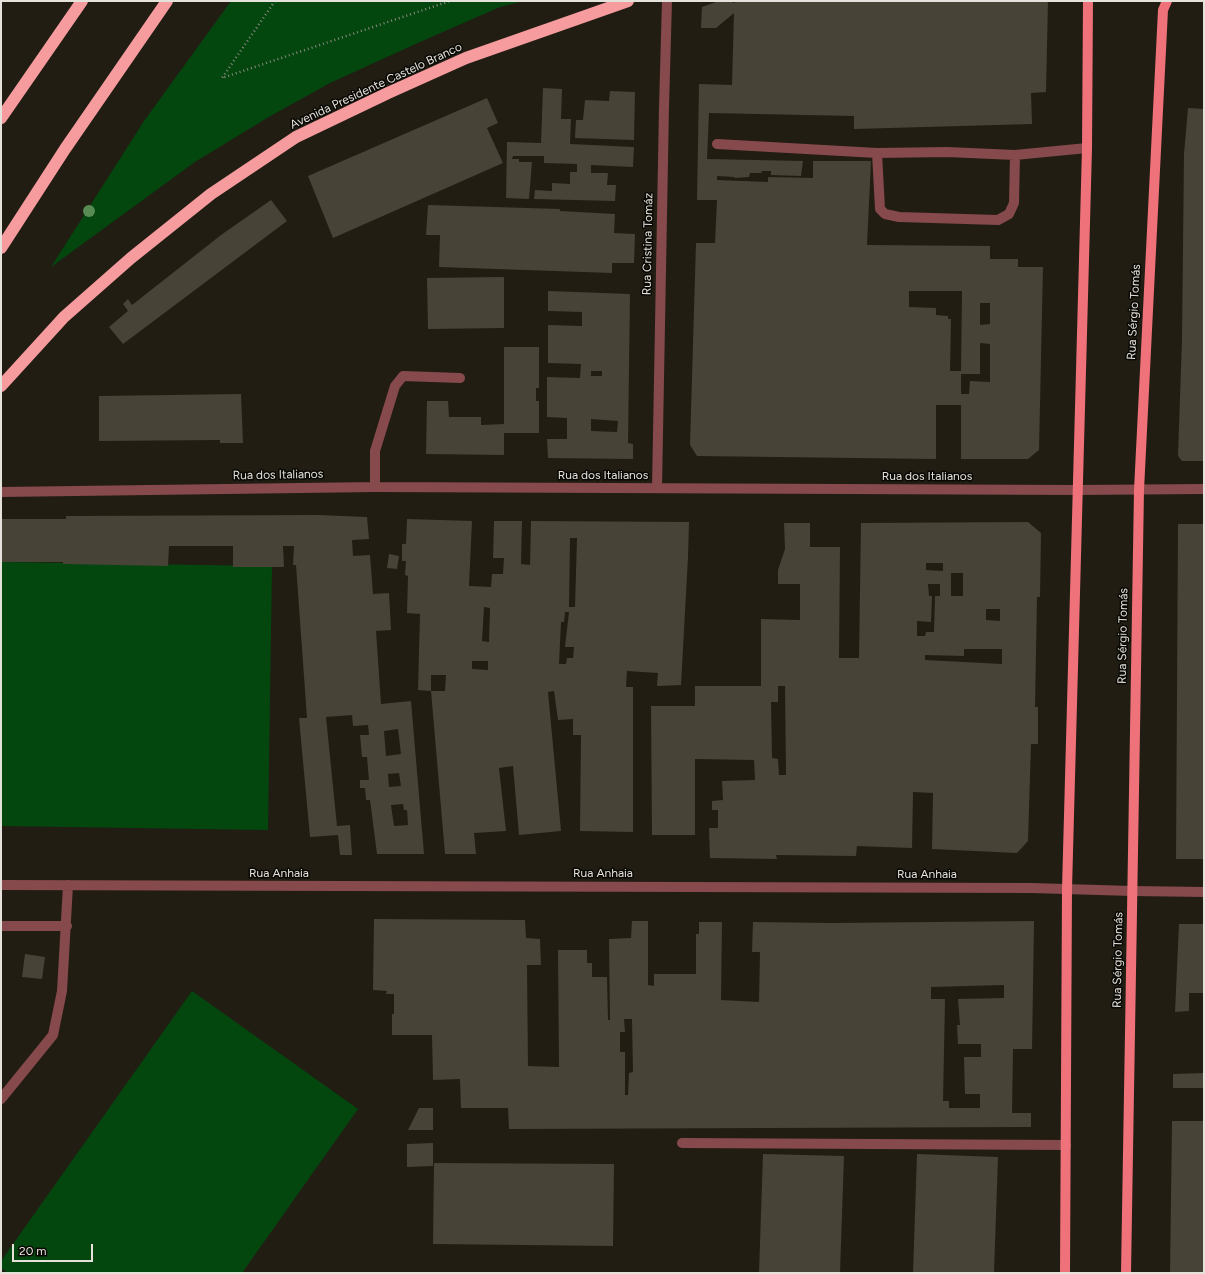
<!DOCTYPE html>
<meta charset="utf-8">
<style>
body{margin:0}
#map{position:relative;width:1205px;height:1274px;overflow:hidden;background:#211d13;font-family:Figtree,sans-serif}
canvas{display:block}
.frame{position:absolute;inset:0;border:2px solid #e5e2db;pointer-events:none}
.scale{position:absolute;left:12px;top:1244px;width:81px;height:18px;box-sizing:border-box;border:2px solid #e5e2db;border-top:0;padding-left:5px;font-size:12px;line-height:14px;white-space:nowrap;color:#e5e2db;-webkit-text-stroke:3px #090804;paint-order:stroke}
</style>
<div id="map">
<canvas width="1205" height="1274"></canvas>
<div class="frame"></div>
<div class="scale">20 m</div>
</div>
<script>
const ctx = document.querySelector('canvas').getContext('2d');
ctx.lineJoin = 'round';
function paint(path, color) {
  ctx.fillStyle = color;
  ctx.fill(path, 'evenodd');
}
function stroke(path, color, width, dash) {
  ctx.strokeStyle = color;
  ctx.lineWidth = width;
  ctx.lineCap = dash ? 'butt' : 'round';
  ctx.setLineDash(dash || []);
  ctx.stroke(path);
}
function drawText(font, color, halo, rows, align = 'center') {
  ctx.font = font + ' Figtree,sans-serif';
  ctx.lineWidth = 3;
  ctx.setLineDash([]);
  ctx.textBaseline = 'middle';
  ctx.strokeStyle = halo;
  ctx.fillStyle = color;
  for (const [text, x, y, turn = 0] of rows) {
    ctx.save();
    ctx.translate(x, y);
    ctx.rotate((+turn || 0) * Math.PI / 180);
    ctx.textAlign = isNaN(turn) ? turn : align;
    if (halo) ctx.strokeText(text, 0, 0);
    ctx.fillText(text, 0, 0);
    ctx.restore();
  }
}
paint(new Path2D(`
 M 231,1 L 524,1 L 500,7 L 420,42 L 330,83 L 267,118 L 195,162 L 51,267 L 144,121 Z
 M 1,562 L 272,566 L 268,830 L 1,826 Z
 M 192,991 L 358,1109 L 242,1273 L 8,1273 L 1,1268 L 1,1261 Z`), '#03470f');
paint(new Path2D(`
 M 719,1 L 732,1 L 733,3 L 738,1 L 1048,1 L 1046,92 L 1031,93 L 1032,124 L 854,129 L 854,116 L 709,113 L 707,159 L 803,161 L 801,176 L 771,175 L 771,171 L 762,171 L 761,173 L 750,173 L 749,177 L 735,178 L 734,177 L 717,176 L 717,180 L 768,182 L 768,177 L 813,178 L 813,161 L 871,161 L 867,245 L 990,246 L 990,259 L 1018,259 L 1018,267 L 1043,267 L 1039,450 L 1028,459 L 961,459 L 961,405 L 936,405 L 936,459 L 697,456 L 690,445 L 696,243 L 715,243 L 717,200 L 697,200 L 699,84 L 732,85 L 734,13 L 716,28 L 701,28 L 702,7 ZM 909,291 L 962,291 L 961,371 L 950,371 L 951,319 L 948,319 L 948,316 L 936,315 L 936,308 L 909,307 ZM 980,303 L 990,303 L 990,324 L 980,325 ZM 980,343 L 990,344 L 990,382 L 970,381 L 969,394 L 961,394 L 961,374 L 980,374 Z
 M 543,88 L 562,89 L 561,119 L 571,119 L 570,144 L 634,147 L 633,167 L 591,165 L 591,173 L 608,173 L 607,185 L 616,185 L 615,201 L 534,199 L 535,190 L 552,191 L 552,183 L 570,184 L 570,172 L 577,172 L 577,164 L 544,163 L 544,156 L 513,156 L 512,159 L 519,159 L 519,162 L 532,162 L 529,199 L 506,198 L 507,142 L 541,143 Z
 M 610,91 L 635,92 L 634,140 L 575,138 L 576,120 L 583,120 L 585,100 L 609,101 Z
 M 487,98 L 498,123 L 487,128 L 503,163 L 333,238 L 308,176 Z
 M 1188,108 L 1204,109 L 1204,461 L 1182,461 L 1178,456 L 1182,339 L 1184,154 Z
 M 271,200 L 287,221 L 123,344 L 109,327 L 128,311 L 123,304 L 128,299 L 132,305 L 221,235 Z
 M 428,205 L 560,209 L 560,211 L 615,214 L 614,233 L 635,234 L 634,263 L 612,263 L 612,273 L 439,267 L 440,235 L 426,235 Z
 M 504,277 L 504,328 L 428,329 L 427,278 Z
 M 548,291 L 630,294 L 628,443 L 633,444 L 633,459 L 548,458 L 547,439 L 567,439 L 567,418 L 547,417 L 547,377 L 580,378 L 581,364 L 548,363 L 548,325 L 582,326 L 582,312 L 548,311 ZM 591,371 L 602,371 L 602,376 L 591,376 ZM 591,419 L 618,421 L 617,432 L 591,431 Z
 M 504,347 L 539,347 L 539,388 L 536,388 L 536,401 L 539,401 L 539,433 L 504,433 L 504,455 L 426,454 L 427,401 L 448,401 L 449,417 L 481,417 L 481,425 L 504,424 Z
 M 241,394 L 243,443 L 220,443 L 220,440 L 99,441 L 99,396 Z
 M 318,515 L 367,517 L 369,539 L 352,540 L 353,556 L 370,555 L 373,594 L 389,593 L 391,630 L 376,631 L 381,704 L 411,701 L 424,854 L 377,854 L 370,800 L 366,800 L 365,788 L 360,788 L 360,780 L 369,780 L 367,757 L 362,757 L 360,735 L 369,735 L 368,725 L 353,726 L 352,715 L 326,717 L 337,826 L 350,825 L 352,855 L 340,855 L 338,835 L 310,837 L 299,718 L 307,718 L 296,565 L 293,565 L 294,546 L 283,546 L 284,567 L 233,567 L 233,546 L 169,546 L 168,566 L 63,564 L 63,562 L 1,562 L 1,519 L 66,519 L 66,516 ZM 398,729 L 401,754 L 386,756 L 384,731 ZM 399,773 L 401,786 L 389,787 L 388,774 ZM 403,804 L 404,810 L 407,810 L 408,825 L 394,826 L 391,805 Z
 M 407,519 L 472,521 L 469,586 L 491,587 L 492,574 L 503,574 L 504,558 L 493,558 L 494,521 L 522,521 L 521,564 L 530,565 L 531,521 L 689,522 L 688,557 L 681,685 L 657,686 L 658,673 L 627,671 L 626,687 L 633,687 L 633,832 L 580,831 L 581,735 L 573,735 L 573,719 L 558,720 L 554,691 L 548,692 L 561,831 L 519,835 L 513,766 L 499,768 L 506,831 L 474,833 L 476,854 L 445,854 L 431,691 L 445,691 L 446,675 L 431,675 L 431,691 L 418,690 L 420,614 L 407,613 L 408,576 L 405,575 L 406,561 L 402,561 L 402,544 L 406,544 ZM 570,538 L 577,538 L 575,607 L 569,607 ZM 484,607 L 490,608 L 489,642 L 482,641 ZM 565,612 L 569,612 L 565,647 L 574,647 L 573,658 L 567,658 L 566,664 L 559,664 L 561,622 L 564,622 ZM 472,661 L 488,661 L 488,670 L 472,669 Z
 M 1028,522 L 1041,533 L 1040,597 L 1037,597 L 1035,707 L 1038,707 L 1038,744 L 1031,744 L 1028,841 L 1017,853 L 932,849 L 933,793 L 913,792 L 912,848 L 857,846 L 856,856 L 776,855 L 777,859 L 710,858 L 709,828 L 718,828 L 718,810 L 712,810 L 712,801 L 723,800 L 722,781 L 755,780 L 754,760 L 695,759 L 695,835 L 652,835 L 651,706 L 695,706 L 695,686 L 761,686 L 761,619 L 800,620 L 800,584 L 778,584 L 778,570 L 785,549 L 784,523 L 810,523 L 810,547 L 840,547 L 839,658 L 859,658 L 861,523 ZM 926,563 L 943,563 L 943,571 L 926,570 ZM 951,573 L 963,573 L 963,596 L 951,596 ZM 928,584 L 940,584 L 940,596 L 935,596 L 934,632 L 926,632 L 925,636 L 917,636 L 917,621 L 931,622 L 932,596 L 929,596 ZM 986,609 L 1000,609 L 1000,621 L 986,620 ZM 964,649 L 1002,649 L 1002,664 L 925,660 L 925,655 L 964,656 ZM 778,686 L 785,686 L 786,775 L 779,775 L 778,759 L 772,758 L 771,702 L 778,702 Z
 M 1178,524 L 1204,524 L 1204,859 L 1176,859 Z
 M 389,554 L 399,556 L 397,569 L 387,568 Z
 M 374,919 L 525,920 L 526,938 L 540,939 L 541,965 L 527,965 L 528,1066 L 559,1067 L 558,950 L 587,950 L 587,963 L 592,963 L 592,977 L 607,977 L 608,1020 L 610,1020 L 609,939 L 631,938 L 632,921 L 648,921 L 648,985 L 654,986 L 654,974 L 696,974 L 696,934 L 699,934 L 699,922 L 722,922 L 721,1000 L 759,1002 L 760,952 L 752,952 L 753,922 L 833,923 L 1034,921 L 1032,1049 L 1013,1049 L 1012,1113 L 1031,1113 L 1031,1127 L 509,1129 L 508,1108 L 461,1108 L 460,1079 L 433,1080 L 432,1035 L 392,1035 L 392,1014 L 394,1014 L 394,994 L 386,994 L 387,991 L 373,990 ZM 1004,985 L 1004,998 L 958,999 L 960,1025 L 957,1025 L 958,1044 L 981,1044 L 981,1057 L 964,1057 L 965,1094 L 980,1094 L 980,1108 L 949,1108 L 949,1101 L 943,1101 L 945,999 L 931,999 L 931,987 ZM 624,1019 L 632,1019 L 633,1072 L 629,1073 L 628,1095 L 625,1095 L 625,1052 L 620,1052 L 620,1032 L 625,1032 Z
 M 1179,924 L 1204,924 L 1204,993 L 1189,993 L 1189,1011 L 1175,1012 Z
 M 25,954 L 45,957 L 42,979 L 22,977 Z
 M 1204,1073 L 1204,1088 L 1173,1088 L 1173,1074 Z
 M 419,1108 L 433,1108 L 433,1130 L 408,1130 Z
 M 1172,1121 L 1204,1121 L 1204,1273 L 1170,1273 Z
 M 433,1143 L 433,1166 L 407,1167 L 407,1144 Z
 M 763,1154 L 844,1156 L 840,1273 L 759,1273 Z
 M 917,1154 L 998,1157 L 994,1273 L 913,1273 Z
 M 434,1163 L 614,1164 L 613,1246 L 433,1244 Z`), '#474337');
stroke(new Path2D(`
 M 275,1 L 222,78 L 450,1`), '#8c8880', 2.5, [1, 3]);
stroke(new Path2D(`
 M 717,144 L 877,153 L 947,152 L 1015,155 L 1087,148
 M 877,153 L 880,209 L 885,214 L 899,217 L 998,220 L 1009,214 L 1014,203 L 1015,155
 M 375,487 L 375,451 L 395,386 L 403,376 L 460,378
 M 657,488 L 664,107 L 667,1
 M 1,492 L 375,487 L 1077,490 L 1204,489
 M 1,885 L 1031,888 L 1132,891 L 1204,892
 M 1,926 L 67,926
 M 1,1099 L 53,1035 L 62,991 L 68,885
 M 682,1143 L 1066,1145`), '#86494c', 10);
stroke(new Path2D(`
 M 1065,1273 L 1067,889 L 1087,148 L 1088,1
 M 1126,1273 L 1139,490 L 1163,10 L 1167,1`), '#ef717a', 10);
stroke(new Path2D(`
 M 1,118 L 82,1
 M 1,248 L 65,149 L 167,1
 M 1,386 L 64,317 L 131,258 L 211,194 L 296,137 L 388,93 L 466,58 L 628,1`), '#f69b9e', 12);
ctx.fillStyle = '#588a54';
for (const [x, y] of [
 [89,211]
]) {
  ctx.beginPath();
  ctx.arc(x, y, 6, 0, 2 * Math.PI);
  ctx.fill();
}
drawText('12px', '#e5e2db', '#090804', [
 ["Avenida Presidente Castelo Branco",376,86,-25],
 ["Rua Cristina Tomáz",648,244,-89],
 ["Rua Sérgio Tomás",1134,312,-87],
 ["Rua dos Italianos",278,475,-1],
 ["Rua dos Italianos",603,475],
 ["Rua dos Italianos",927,476],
 ["Rua Sérgio Tomás",1123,636,-89],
 ["Rua Anhaia",279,873],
 ["Rua Anhaia",603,873],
 ["Rua Anhaia",927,874],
 ["Rua Sérgio Tomás",1118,960,-89]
]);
</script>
